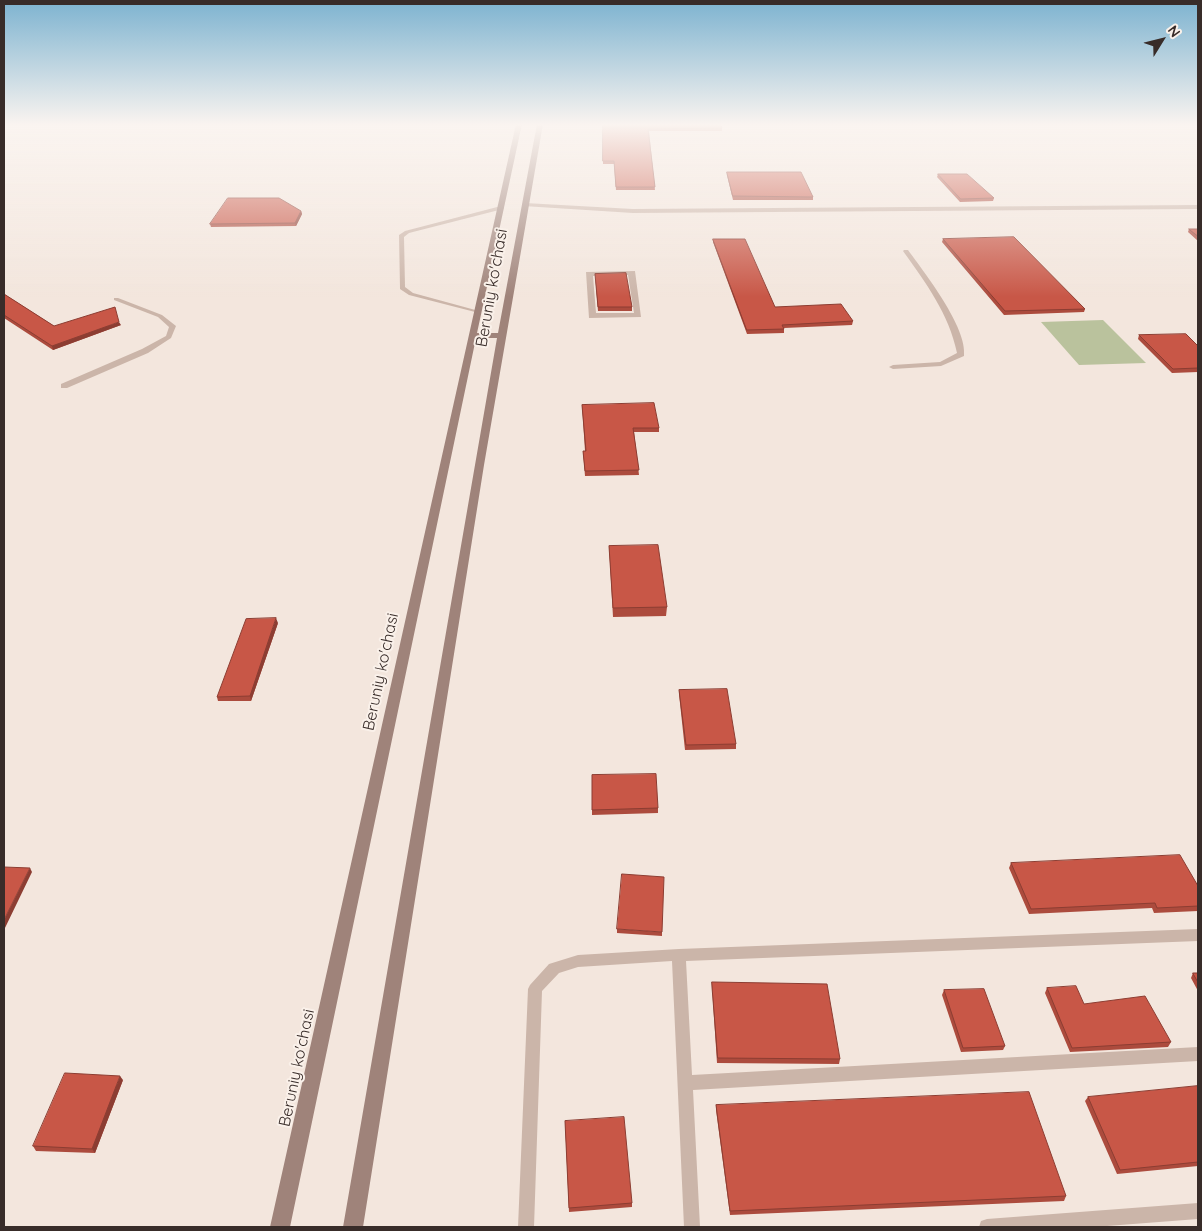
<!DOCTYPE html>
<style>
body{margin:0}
#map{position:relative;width:1202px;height:1231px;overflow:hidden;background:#f3e6dd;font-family:Quicksand,sans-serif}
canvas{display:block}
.frame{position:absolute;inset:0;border:5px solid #382c29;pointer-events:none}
.north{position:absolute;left:1137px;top:15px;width:50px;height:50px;-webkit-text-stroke:4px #faf1ea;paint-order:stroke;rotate:54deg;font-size:14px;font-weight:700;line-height:20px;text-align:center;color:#382c29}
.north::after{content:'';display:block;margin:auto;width:18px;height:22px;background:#382c29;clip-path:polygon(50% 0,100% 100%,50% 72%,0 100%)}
</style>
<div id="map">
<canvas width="1202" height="1231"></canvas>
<div class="frame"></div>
<div class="north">N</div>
</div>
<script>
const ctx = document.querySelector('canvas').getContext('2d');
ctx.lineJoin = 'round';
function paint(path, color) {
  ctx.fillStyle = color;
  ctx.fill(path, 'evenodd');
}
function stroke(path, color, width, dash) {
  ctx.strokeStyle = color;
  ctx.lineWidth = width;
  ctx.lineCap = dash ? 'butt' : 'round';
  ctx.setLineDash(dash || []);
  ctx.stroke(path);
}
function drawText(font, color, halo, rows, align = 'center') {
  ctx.font = font + ' Quicksand,sans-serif';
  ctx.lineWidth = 4;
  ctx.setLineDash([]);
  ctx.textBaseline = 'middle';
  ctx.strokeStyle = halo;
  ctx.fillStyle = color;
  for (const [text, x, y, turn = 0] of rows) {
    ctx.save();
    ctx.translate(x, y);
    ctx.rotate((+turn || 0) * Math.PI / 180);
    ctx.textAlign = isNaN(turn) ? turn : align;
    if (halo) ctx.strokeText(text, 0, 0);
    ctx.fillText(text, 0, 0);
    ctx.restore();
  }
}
paint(new Path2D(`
 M 1103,320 L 1146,363 L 1079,365 L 1041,322 Z`), '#bac29d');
paint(new Path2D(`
 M 501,206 L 504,208 L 503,209 L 409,233 L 404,237 L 405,287 L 413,293 L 479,311 L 479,313 L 409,295 L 400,289 L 399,235 L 405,231 Z
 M 904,250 L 908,250 C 924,272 968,328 964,356 L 941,366 L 893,369 L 889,367 L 893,365 L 940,362 L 957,353 C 949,314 926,283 903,251 Z
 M 114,298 L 118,298 L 162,315 L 176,326 L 171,338 L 148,353 L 67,388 L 61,388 L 61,384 L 142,349 L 166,336 L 169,327 L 158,317 L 114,300 Z
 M 1198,929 L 1198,941 L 686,961 L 692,1075 L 1198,1047 L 1198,1061 L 693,1090 L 700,1227 L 684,1227 L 672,961 L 578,967 L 559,973 L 542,991 L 534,1227 L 518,1227 L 528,989 L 530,985 L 549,964 L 578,955 L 679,949 Z
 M 1198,1203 L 1198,1219 L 1094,1227 L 979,1227 L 981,1221 L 987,1219 Z`), '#cbb5a9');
paint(new Path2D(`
 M 525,203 L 633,209 L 1198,205 L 1198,209 L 633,213 L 523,206 L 523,204 Z
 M 635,271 L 641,317 L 589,318 L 586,272 ZM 628,275 L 634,313 L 596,313 L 593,276 Z`), '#cbb5a9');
paint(new Path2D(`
 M 516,124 L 522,124 L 477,333 L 498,333 L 537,124 L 543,124 L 484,465 L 363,1227 L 343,1227 L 497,338 L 476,338 L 290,1227 L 270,1227 Z`), '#9f837a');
paint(new Path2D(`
 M 603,124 L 722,128 L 722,131 L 649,131 L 655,190 L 616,190 L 614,164 L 603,164 Z
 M 727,172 L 813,197 L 813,200 L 733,200 L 727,175 Z
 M 938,174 L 994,198 L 993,201 L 960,202 L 937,177 Z
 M 301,211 L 302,214 L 296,226 L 211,227 L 210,224 Z
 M 1189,229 L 1198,229 L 1198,241 L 1188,232 Z
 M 713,239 L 775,307 L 853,321 L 852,325 L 784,328 L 784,333 L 747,334 L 713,242 Z
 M 943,239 L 1085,309 L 1084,312 L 1004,315 L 942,242 Z
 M 595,274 L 632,307 L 632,311 L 598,311 Z
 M 4,294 L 54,326 L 121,325 L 53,350 L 4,318 Z
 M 1139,335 L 1198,346 L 1198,372 L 1172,373 L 1138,339 Z
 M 582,405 L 659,428 L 659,432 L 634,432 L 639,475 L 585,476 L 583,451 L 585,451 Z
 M 609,546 L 667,607 L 666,616 L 613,617 Z
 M 278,623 L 251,701 L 218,701 L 217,697 Z
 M 679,690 L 736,744 L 736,749 L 685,750 L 679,694 Z
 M 592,775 L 658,808 L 658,813 L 592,815 Z
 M 1011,863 L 1198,886 L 1198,911 L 1154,913 L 1152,908 L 1029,914 L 1009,868 Z
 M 617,929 L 662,932 L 662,936 L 617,933 Z
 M 1193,973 L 1198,973 L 1198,991 L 1191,978 Z
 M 712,982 L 840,1059 L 839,1064 L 717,1063 L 712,987 Z
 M 1047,988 L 1084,1004 L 1171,1042 L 1168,1047 L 1070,1052 L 1045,993 Z
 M 944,990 L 1005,1046 L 1003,1050 L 961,1052 L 942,995 Z
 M 123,1080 L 95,1153 L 36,1151 L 33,1146 Z
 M 1198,1086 L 1198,1166 L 1117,1174 L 1085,1101 L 1088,1097 Z
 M 716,1105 L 1066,1196 L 1064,1201 L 730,1215 L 716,1110 Z
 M 565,1121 L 632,1203 L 632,1207 L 569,1212 Z`), '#ac4b3d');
paint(new Path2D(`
 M 301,211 L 302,214 L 296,226 L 295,223 Z
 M 119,322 L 121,325 L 53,350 L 52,346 Z
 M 276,618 L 278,623 L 251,701 L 250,696 Z
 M 30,868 L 32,872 L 4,930 L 4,920 Z
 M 120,1076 L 123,1080 L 95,1153 L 92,1149 Z`), '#8c3d32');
const building = new Path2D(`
 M 603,124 L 720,124 L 722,128 L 648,129 L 655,187 L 616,187 L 614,161 L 603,161 Z
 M 727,172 L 801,172 L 813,197 L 733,196 Z
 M 938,174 L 967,174 L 994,198 L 961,199 Z
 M 228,198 L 279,198 L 301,211 L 295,223 L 210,224 Z
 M 1189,229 L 1198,229 L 1198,236 Z
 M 1014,237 L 1085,309 L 1005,311 L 943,239 Z
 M 713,239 L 745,239 L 775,307 L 841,304 L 853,321 L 782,325 L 784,329 L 747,330 Z
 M 626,273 L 632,307 L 598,307 L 595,274 Z
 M 4,294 L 54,326 L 115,307 L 119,322 L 52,346 L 4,315 Z
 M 1186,334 L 1198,346 L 1198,368 L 1173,369 L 1139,335 Z
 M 654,403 L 659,428 L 633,428 L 639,470 L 585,471 L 583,451 L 586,451 L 582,405 Z
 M 658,545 L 667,607 L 613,608 L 609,546 Z
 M 276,618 L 250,696 L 217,697 L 246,619 Z
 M 727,689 L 736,744 L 686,745 L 679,690 Z
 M 656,774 L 658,808 L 592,810 L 592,775 Z
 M 1180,855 L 1198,886 L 1198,906 L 1157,908 L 1155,903 L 1031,909 L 1011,863 Z
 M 4,867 L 30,868 L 4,920 Z
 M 622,874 L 664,877 L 662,932 L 617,929 Z
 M 1193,973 L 1198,973 L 1198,982 Z
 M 712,982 L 827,984 L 840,1059 L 718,1058 Z
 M 1076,986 L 1084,1004 L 1145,996 L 1171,1042 L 1072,1048 L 1047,988 Z
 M 984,989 L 1005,1046 L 963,1048 L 944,990 Z
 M 65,1073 L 120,1076 L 92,1149 L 33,1146 Z
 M 1198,1086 L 1198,1162 L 1120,1170 L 1088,1097 Z
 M 1029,1092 L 1066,1196 L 730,1211 L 716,1105 Z
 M 624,1117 L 632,1203 L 569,1208 L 565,1121 Z`);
paint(building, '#c85747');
stroke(building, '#8c3d32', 1);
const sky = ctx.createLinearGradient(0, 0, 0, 297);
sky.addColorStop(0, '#7db3d0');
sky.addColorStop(0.42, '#faf4f0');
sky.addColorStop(1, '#faf4f000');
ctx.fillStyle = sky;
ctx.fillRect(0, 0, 1202, 297);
drawText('16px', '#382c29', '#faf1ea', [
 ["Beruniy ko'chasi",492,288,-80],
 ["Beruniy ko'chasi",381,672,-78],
 ["Beruniy ko'chasi",297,1068,-78]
]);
</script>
